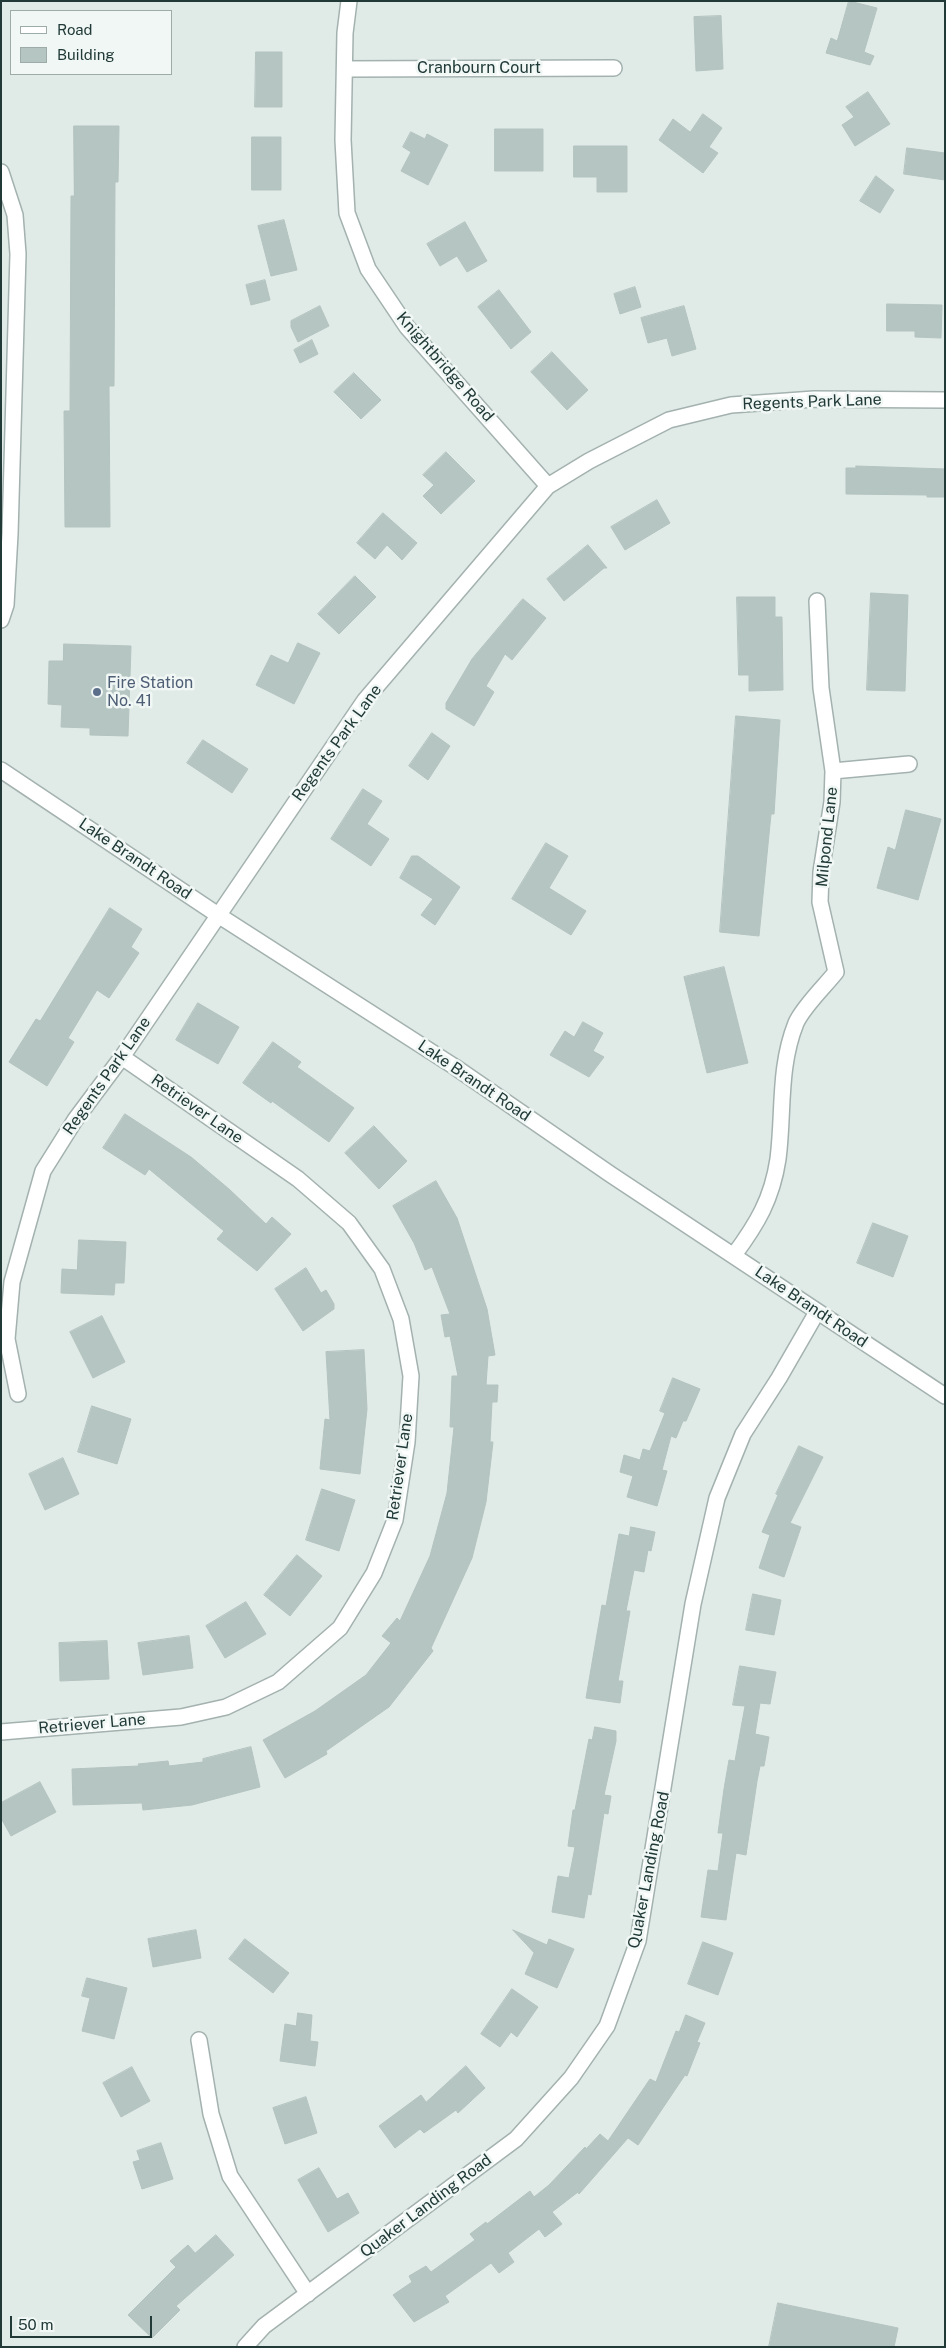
<!DOCTYPE html>
<style>
body{margin:0}
#map{position:relative;width:946px;height:2348px;overflow:hidden;background:#e0eae7;font-family:"Public Sans",sans-serif}
canvas{display:block}
.frame{position:absolute;inset:0;border:2px solid #213a37;pointer-events:none}
.legend{position:absolute;left:10px;top:10px;width:162px;height:65px;box-sizing:border-box;background:#f0f7f5;border:1px solid #9daba9;margin:0;padding:6px 9px;list-style:none;font-size:15px;color:#213a37}
.legend li{display:flex;align-items:center;gap:10px;height:25px}
.legend b{width:25px;border:1px solid #9daba9}
.scale{position:absolute;left:10px;top:2316px;width:142px;height:22px;box-sizing:border-box;border:2px solid #213a37;border-top:0;padding-left:6px;font-size:15px;line-height:18px;white-space:nowrap;color:#213a37;-webkit-text-stroke:4px #f0f7f5;paint-order:stroke}
</style>
<div id="map">
<canvas width="946" height="2348"></canvas>
<div class="frame"></div>
<ul class="legend">
<li><b style="height:6px;background:#fff"></b>Road</li>
<li><b style="height:14px;background:#b5c5c1"></b>Building</li>
</ul>
<div class="scale">50 m</div>
</div>
<script>
const ctx = document.querySelector('canvas').getContext('2d');
ctx.lineJoin = 'round';
function paint(path, color) {
  ctx.fillStyle = color;
  ctx.fill(path, 'evenodd');
}
function stroke(path, color, width, dash) {
  ctx.strokeStyle = color;
  ctx.lineWidth = width;
  ctx.lineCap = dash ? 'butt' : 'round';
  ctx.setLineDash(dash || []);
  ctx.stroke(path);
}
function drawText(font, color, halo, rows, align = 'center') {
  ctx.font = font + ' "Public Sans",sans-serif';
  ctx.lineWidth = 5;
  ctx.setLineDash([]);
  ctx.textBaseline = 'middle';
  ctx.strokeStyle = halo;
  ctx.fillStyle = color;
  for (const [text, x, y, turn = 0] of rows) {
    ctx.save();
    ctx.translate(x, y);
    ctx.rotate((+turn || 0) * Math.PI / 180);
    ctx.textAlign = isNaN(turn) ? turn : align;
    if (halo) ctx.strokeText(text, 0, 0);
    ctx.fillText(text, 0, 0);
    ctx.restore();
  }
}
const building = new Path2D(`
 M 849,1 L 877,8 L 864,52 L 874,56 L 870,65 L 826,53 L 831,38 L 837,41 Z
 M 721,16 L 723,69 L 696,71 L 694,17 Z
 M 256,52 L 282,52 L 282,107 L 255,107 Z
 M 868,92 L 890,124 L 855,146 L 842,125 L 854,117 L 846,107 Z
 M 703,114 L 722,128 L 709,147 L 718,153 L 703,173 L 659,140 L 673,119 L 690,132 Z
 M 74,126 L 119,126 L 118,182 L 115,182 L 114,386 L 109,386 L 110,527 L 65,527 L 64,411 L 70,411 L 71,196 L 74,196 Z
 M 495,129 L 543,129 L 543,171 L 495,171 Z
 M 411,132 L 425,139 L 427,134 L 448,145 L 428,185 L 401,171 L 411,152 L 403,147 Z
 M 252,137 L 281,137 L 281,190 L 252,190 Z
 M 574,146 L 627,146 L 627,192 L 597,192 L 597,177 L 574,177 Z
 M 907,148 L 945,153 L 945,180 L 904,174 Z
 M 876,176 L 894,190 L 880,213 L 860,201 Z
 M 284,220 L 297,270 L 271,276 L 258,226 Z
 M 465,222 L 487,261 L 467,272 L 457,256 L 440,266 L 427,244 Z
 M 265,280 L 270,300 L 251,305 L 246,285 Z
 M 635,287 L 641,307 L 620,314 L 614,294 Z
 M 499,290 L 531,332 L 511,349 L 478,307 Z
 M 887,304 L 942,305 L 941,338 L 915,337 L 915,331 L 887,331 Z
 M 320,306 L 329,326 L 298,342 L 291,327 L 291,321 Z
 M 684,306 L 696,349 L 672,356 L 667,338 L 648,343 L 641,318 Z
 M 312,340 L 318,354 L 300,363 L 294,350 Z
 M 552,352 L 588,390 L 567,410 L 531,372 Z
 M 354,373 L 381,400 L 361,419 L 334,392 Z
 M 446,452 L 475,481 L 441,514 L 423,496 L 434,485 L 423,475 Z
 M 856,466 L 945,469 L 945,497 L 927,497 L 927,495 L 846,494 L 846,468 L 856,468 Z
 M 657,500 L 670,523 L 625,550 L 611,527 Z
 M 383,513 L 417,543 L 402,560 L 387,545 L 375,559 L 357,543 Z
 M 588,545 L 607,568 L 604,568 L 564,601 L 547,579 Z
 M 355,576 L 376,597 L 339,634 L 318,614 Z
 M 871,593 L 908,595 L 905,691 L 867,690 Z
 M 737,597 L 775,597 L 775,617 L 782,617 L 783,690 L 749,691 L 749,675 L 739,675 Z
 M 523,599 L 546,618 L 512,660 L 505,654 L 486,686 L 494,692 L 474,726 L 446,709 L 446,703 L 472,659 Z
 M 298,643 L 320,653 L 294,704 L 256,685 L 271,655 L 288,663 Z
 M 64,644 L 131,646 L 128,736 L 90,735 L 90,728 L 61,727 L 62,705 L 48,704 L 49,661 L 63,661 Z
 M 736,716 L 780,720 L 774,814 L 771,814 L 759,936 L 720,932 Z
 M 432,733 L 450,746 L 428,780 L 409,766 Z
 M 203,740 L 248,769 L 232,793 L 187,763 Z
 M 363,789 L 382,801 L 367,824 L 389,839 L 371,866 L 331,839 Z
 M 906,810 L 941,819 L 918,900 L 877,888 L 888,847 L 895,850 Z
 M 546,843 L 568,856 L 549,888 L 586,911 L 571,935 L 512,899 Z
 M 412,856 L 418,856 L 460,887 L 435,925 L 421,915 L 433,899 L 400,878 Z
 M 110,908 L 142,929 L 131,947 L 139,953 L 109,998 L 97,990 L 68,1038 L 74,1042 L 47,1086 L 9,1062 L 36,1019 L 40,1021 Z
 M 724,967 L 748,1063 L 707,1073 L 684,977 Z
 M 198,1003 L 239,1027 L 218,1064 L 176,1040 Z
 M 583,1022 L 603,1033 L 593,1051 L 604,1057 L 589,1077 L 550,1055 L 565,1031 L 574,1037 Z
 M 273,1042 L 301,1062 L 297,1067 L 354,1108 L 329,1142 L 272,1101 L 271,1103 L 243,1083 Z
 M 125,1114 L 191,1157 L 229,1189 L 266,1224 L 272,1217 L 291,1234 L 257,1271 L 217,1239 L 224,1231 L 149,1169 L 145,1175 L 103,1148 Z
 M 374,1126 L 407,1161 L 379,1189 L 345,1153 Z
 M 436,1181 L 457,1218 L 487,1309 L 495,1355 L 488,1356 L 486,1385 L 498,1385 L 497,1402 L 492,1402 L 490,1442 L 493,1442 L 486,1502 L 472,1558 L 431,1648 L 433,1651 L 389,1707 L 326,1751 L 327,1754 L 285,1778 L 263,1740 L 315,1711 L 366,1675 L 391,1643 L 382,1636 L 397,1618 L 400,1621 L 430,1556 L 447,1493 L 454,1427 L 450,1427 L 452,1376 L 458,1376 L 450,1336 L 445,1337 L 441,1315 L 450,1314 L 432,1267 L 425,1270 L 414,1243 L 393,1206 Z
 M 873,1223 L 908,1236 L 893,1277 L 857,1263 Z
 M 79,1240 L 126,1242 L 124,1283 L 115,1283 L 114,1295 L 61,1293 L 62,1269 L 77,1270 Z
 M 306,1268 L 321,1293 L 326,1290 L 334,1304 L 334,1309 L 303,1331 L 275,1289 Z
 M 102,1316 L 125,1362 L 93,1378 L 70,1332 Z
 M 364,1350 L 367,1409 L 360,1474 L 320,1469 L 325,1419 L 330,1420 L 326,1352 Z
 M 673,1378 L 700,1389 L 686,1421 L 683,1421 L 676,1438 L 671,1436 L 662,1470 L 667,1471 L 657,1506 L 627,1497 L 633,1476 L 620,1472 L 624,1455 L 640,1460 L 643,1449 L 650,1451 L 665,1413 L 660,1411 Z
 M 92,1406 L 131,1419 L 117,1464 L 78,1452 Z
 M 799,1446 L 823,1457 L 790,1523 L 801,1527 L 784,1577 L 759,1568 L 770,1535 L 762,1532 L 778,1495 L 776,1494 Z
 M 63,1458 L 79,1494 L 45,1510 L 29,1474 Z
 M 322,1489 L 355,1500 L 339,1551 L 306,1540 Z
 M 631,1527 L 655,1532 L 651,1551 L 648,1550 L 644,1572 L 634,1570 L 626,1611 L 630,1611 L 618,1681 L 623,1681 L 620,1703 L 586,1698 L 602,1605 L 606,1606 L 619,1534 L 629,1536 Z
 M 297,1555 L 322,1576 L 290,1616 L 264,1595 Z
 M 753,1594 L 781,1600 L 774,1635 L 746,1630 Z
 M 246,1602 L 266,1634 L 225,1658 L 206,1626 Z
 M 189,1636 L 193,1668 L 143,1675 L 138,1643 Z
 M 107,1641 L 109,1679 L 60,1681 L 59,1643 Z
 M 740,1666 L 776,1672 L 770,1704 L 760,1703 L 755,1734 L 769,1737 L 764,1766 L 760,1766 L 757,1781 L 746,1855 L 736,1853 L 726,1920 L 701,1917 L 708,1870 L 718,1871 L 723,1833 L 718,1833 L 724,1789 L 729,1760 L 735,1761 L 745,1706 L 733,1705 Z
 M 595,1727 L 616,1731 L 616,1741 L 604,1795 L 611,1796 L 608,1814 L 604,1813 L 591,1895 L 588,1894 L 584,1918 L 552,1912 L 558,1876 L 569,1878 L 575,1847 L 568,1846 L 573,1810 L 575,1810 L 589,1739 L 592,1740 Z
 M 251,1747 L 260,1787 L 192,1805 L 143,1810 L 142,1803 L 73,1805 L 72,1769 L 139,1766 L 138,1764 L 168,1761 L 169,1766 L 203,1762 L 203,1759 Z
 M 40,1782 L 56,1812 L 11,1836 L 1,1818 L 1,1803 Z
 M 196,1930 L 201,1958 L 153,1967 L 148,1939 Z
 M 513,1930 L 547,1945 L 549,1939 L 574,1949 L 557,1988 L 525,1974 L 534,1953 Z
 M 245,1939 L 289,1973 L 273,1993 L 229,1959 Z
 M 703,1942 L 733,1953 L 718,1995 L 688,1984 Z
 M 87,1978 L 127,1988 L 114,2039 L 82,2031 L 90,1998 L 82,1996 Z
 M 512,1989 L 538,2007 L 517,2037 L 511,2032 L 500,2047 L 481,2034 Z
 M 298,2013 L 312,2015 L 310,2041 L 318,2042 L 315,2066 L 280,2061 L 285,2024 L 296,2026 Z
 M 686,2015 L 705,2023 L 697,2042 L 700,2043 L 687,2076 L 685,2075 L 638,2145 L 628,2138 L 579,2194 L 578,2192 L 552,2212 L 562,2224 L 545,2237 L 539,2229 L 508,2253 L 514,2262 L 499,2273 L 491,2263 L 445,2296 L 449,2302 L 414,2322 L 393,2295 L 412,2282 L 409,2276 L 426,2266 L 431,2272 L 475,2240 L 470,2234 L 486,2222 L 487,2224 L 530,2191 L 534,2197 L 549,2185 L 585,2147 L 586,2149 L 600,2134 L 608,2141 L 650,2079 L 656,2082 L 676,2031 L 679,2032 Z
 M 466,2066 L 485,2088 L 458,2113 L 456,2110 L 424,2133 L 420,2129 L 395,2148 L 379,2126 L 421,2095 L 426,2102 Z
 M 132,2067 L 150,2101 L 121,2117 L 103,2083 Z
 M 306,2097 L 317,2133 L 285,2144 L 273,2108 Z
 M 161,2143 L 173,2179 L 142,2189 L 133,2162 L 140,2160 L 137,2151 Z
 M 319,2168 L 337,2199 L 348,2193 L 359,2213 L 328,2232 L 298,2180 Z
 M 216,2235 L 234,2255 L 176,2306 L 180,2310 L 152,2338 L 128,2315 L 176,2267 L 170,2261 L 188,2245 L 195,2253 Z
 M 778,2303 L 898,2328 L 894,2347 L 769,2347 Z`);
paint(building, '#b5c5c1');
stroke(building, '#b3c3bf', 1);
const minor = new Path2D(`
 M 349,1 L 345,33 L 343,140 L 347,213 L 368,269 L 407,327 L 548,486
 M 345,69 L 614,68
 M 1,172 L 15,215 L 18,254 L 10,534 L 6,605 L 1,620
 M 833,771 L 909,764
 M 734,1255 C 757,1224 772,1199 778,1159 C 784,1113 778,1068 796,1023 C 803,1007 825,986 836,972 L 820,902 L 821,872 L 832,802 L 833,771 L 821,688 L 817,601
 M 18,1394 L 7,1339 L 12,1282 L 43,1171 L 75,1120 L 122,1057 L 365,700 L 548,486 L 589,461 L 669,420 L 731,405 L 814,399 L 945,400
 M 1,1732 L 181,1717 L 226,1707 L 278,1682 L 340,1628 L 374,1573 L 395,1520 L 407,1442 L 411,1376 L 401,1319 L 382,1269 L 349,1223 L 298,1179 L 122,1057
 M 199,2040 L 211,2114 L 230,2176 L 308,2294
 M 245,2347 L 264,2326 L 516,2139 L 571,2078 L 607,2026 L 638,1941 L 693,1604 L 717,1498 L 743,1434 L 779,1378 L 817,1312`);
const tertiary = new Path2D(`
 M 1,770 L 218,915 L 455,1067 L 610,1174 L 945,1396`);
stroke(minor, '#a3b2af', 18);
stroke(tertiary, '#a3b2af', 18);
stroke(minor, '#fff', 15);
stroke(tertiary, '#fff', 15);
for (const [x, y, r, color] of [
 [97,692,5,"#5c6f8a"]
]) {
  const dot = new Path2D();
  dot.arc(x, y, r, 0, 2 * Math.PI);
  ctx.fillStyle = color;
  ctx.fill(dot);
  stroke(dot, '#f0f7f5', 2);
}
drawText('16px', '#213a37', '#f0f7f5', [
 ["Cranbourn Court",479,68],
 ["Knightbridge Road",445,367,49],
 ["Regents Park Lane",812,402,-2],
 ["Regents Park Lane",337,743,-54],
 ["Milpond Lane",827,837,-84],
 ["Lake Brandt Road",135,859,34],
 ["Regents Park Lane",107,1076,-55],
 ["Lake Brandt Road",474,1081,34],
 ["Retriever Lane",197,1109,35],
 ["Lake Brandt Road",811,1307,34],
 ["Retriever Lane",400,1467,-82],
 ["Retriever Lane",92,1724,-5],
 ["Quaker Landing Road",649,1870,-79],
 ["Quaker Landing Road",426,2206,-37]
]);
drawText('16px', '#4e5e75', '#f0f7f5', [
 ["Fire Station",107,683],
 ["No. 41",107,701]
], 'left');
</script>
